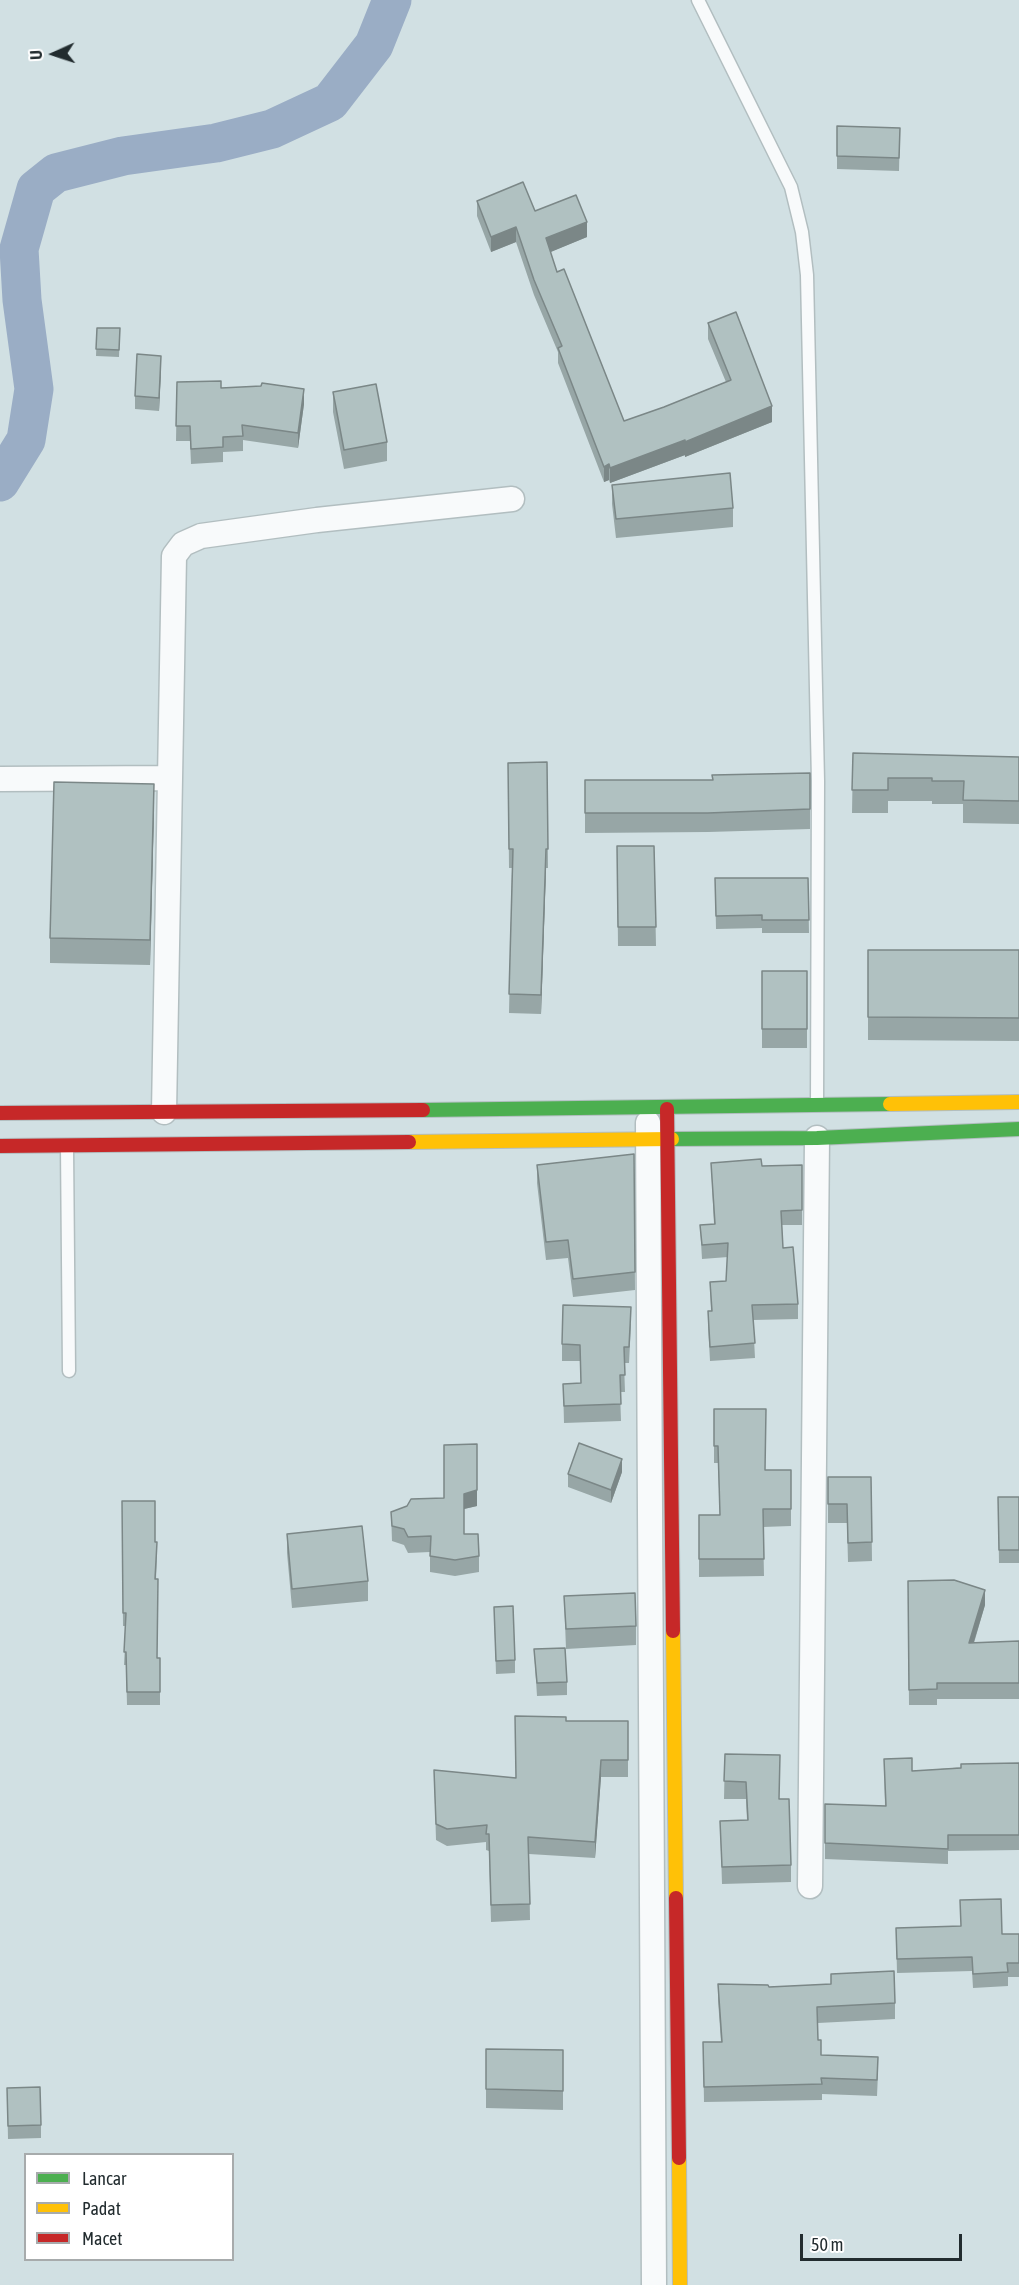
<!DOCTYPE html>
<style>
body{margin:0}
#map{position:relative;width:1019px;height:2285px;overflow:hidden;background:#d1e0e3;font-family:"Asap Condensed",sans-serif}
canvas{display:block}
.legend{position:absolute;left:24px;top:2153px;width:210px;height:108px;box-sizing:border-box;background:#fff;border:2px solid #a7abac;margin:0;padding:8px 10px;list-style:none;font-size:18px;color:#222c2f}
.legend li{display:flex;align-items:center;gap:12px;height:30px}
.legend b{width:30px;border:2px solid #a7abac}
.north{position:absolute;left:24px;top:24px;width:60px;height:60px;-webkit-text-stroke:4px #fff;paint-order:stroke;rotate:267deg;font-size:16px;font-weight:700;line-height:24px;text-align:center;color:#222c2f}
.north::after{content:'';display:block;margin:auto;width:21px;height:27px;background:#222c2f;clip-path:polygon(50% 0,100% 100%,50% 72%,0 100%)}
.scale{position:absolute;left:800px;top:2234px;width:162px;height:27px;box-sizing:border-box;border:3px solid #222c2f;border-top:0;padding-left:8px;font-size:18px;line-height:21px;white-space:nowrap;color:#222c2f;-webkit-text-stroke:4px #fff;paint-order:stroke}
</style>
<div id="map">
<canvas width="1019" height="2285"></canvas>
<ul class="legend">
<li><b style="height:8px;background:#4caf50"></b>Lancar</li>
<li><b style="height:8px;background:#ffc107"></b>Padat</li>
<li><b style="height:8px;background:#c62828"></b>Macet</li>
</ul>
<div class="north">U</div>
<div class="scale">50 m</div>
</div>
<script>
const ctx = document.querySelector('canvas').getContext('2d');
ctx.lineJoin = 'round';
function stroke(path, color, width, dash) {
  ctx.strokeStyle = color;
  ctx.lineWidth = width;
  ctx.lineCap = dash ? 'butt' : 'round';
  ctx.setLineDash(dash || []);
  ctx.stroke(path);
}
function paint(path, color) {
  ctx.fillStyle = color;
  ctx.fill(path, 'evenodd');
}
stroke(new Path2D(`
 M 0,482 L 26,440 L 34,389 L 22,300 L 19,249 L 36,189 L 56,173 L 123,156 L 216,143 L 272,129 L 330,102 L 374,45 L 392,0`), '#9aadc5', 39);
const lane = new Path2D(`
 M 698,0 L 791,187 L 802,232 L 807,275 L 818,781 L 817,1104
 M 67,1147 L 69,1371`);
const street = new Path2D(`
 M 0,779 L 169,778
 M 164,1112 L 174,556 L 183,544 L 201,536 L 317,520 L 512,499
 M 648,1123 L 654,2285
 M 810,1886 L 817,1138`);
const fast = new Path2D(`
 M 423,1110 L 890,1104
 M 672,1139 L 817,1138 L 1019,1129`);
const slow = new Path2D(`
 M 890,1104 L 1019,1102
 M 409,1142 L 672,1139
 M 673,1631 L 676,1898
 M 679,2158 L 680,2285`);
const jam = new Path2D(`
 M 667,1109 L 673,1631
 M 0,1113 L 423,1110
 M 0,1146 L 409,1142
 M 676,1898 L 679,2158`);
stroke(lane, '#b2bec0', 15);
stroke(street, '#b2bec0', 27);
stroke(fast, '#b2bec0', 16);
stroke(slow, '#b2bec0', 16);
stroke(jam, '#b2bec0', 16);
stroke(lane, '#f8fafb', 12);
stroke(street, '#f8fafb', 24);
stroke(fast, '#4caf50', 14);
stroke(slow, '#ffc107', 14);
stroke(jam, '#c62828', 14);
paint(new Path2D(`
 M 900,128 L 899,171 L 837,169 L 837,156 Z
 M 477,201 L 535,211 L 587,237 L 550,252 L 557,272 L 624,421 L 664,407 L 726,382 L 708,339 L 708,323 L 772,422 L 685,457 L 685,455 L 610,483 L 609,480 L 604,482 L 558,363 L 558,352 L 534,295 L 516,242 L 491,252 L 477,216 Z
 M 97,328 L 120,328 L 119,357 L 96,356 Z
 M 161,369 L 159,411 L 135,409 L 135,396 Z
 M 177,382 L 221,388 L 304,404 L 298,448 L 243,440 L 243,451 L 223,452 L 223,462 L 191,464 L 190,441 L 176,441 Z
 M 333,392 L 387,442 L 387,461 L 344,469 L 333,412 Z
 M 612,485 L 733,508 L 733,527 L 616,538 L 612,504 Z
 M 853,753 L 1019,757 L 1019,824 L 963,823 L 963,804 L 932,804 L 932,801 L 888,801 L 888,813 L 852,813 Z
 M 547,762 L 548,868 L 546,868 L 541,1014 L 509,1013 L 512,868 L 509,868 L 508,763 Z
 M 810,773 L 810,829 L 708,832 L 585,833 L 585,780 L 713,780 Z
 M 154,809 L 150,965 L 50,963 L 50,938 Z
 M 617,846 L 654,846 L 656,946 L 618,946 Z
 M 715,878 L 808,878 L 809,933 L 762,933 L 762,928 L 716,929 Z
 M 868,950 L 1019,950 L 1019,1041 L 868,1040 Z
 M 762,971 L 807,971 L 807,1048 L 762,1048 Z
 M 634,1154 L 635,1290 L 573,1297 L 568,1258 L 546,1260 L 537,1183 L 537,1165 Z
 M 711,1163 L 762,1166 L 802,1165 L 802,1225 L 782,1225 L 783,1248 L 798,1304 L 798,1319 L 753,1320 L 755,1358 L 710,1361 L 708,1325 L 708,1311 L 711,1311 L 710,1282 L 726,1281 L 728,1257 L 702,1259 L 700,1225 L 714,1224 Z
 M 631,1324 L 629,1363 L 624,1363 L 625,1392 L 620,1392 L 621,1421 L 564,1423 L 563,1384 L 581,1383 L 580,1361 L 562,1361 L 562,1344 Z
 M 714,1409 L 765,1470 L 791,1509 L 791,1526 L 763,1527 L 764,1576 L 699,1577 L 699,1515 L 720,1515 L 718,1463 L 714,1463 Z
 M 622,1472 L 611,1503 L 568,1487 L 568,1474 Z
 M 828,1477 L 871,1477 L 872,1561 L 848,1562 L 847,1523 L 828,1523 Z
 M 998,1497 L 1019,1497 L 1019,1563 L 999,1563 Z
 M 122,1501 L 155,1542 L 157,1555 L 156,1579 L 157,1658 L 160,1658 L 160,1705 L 127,1705 L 126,1665 L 124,1665 L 126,1626 L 123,1626 Z
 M 407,1506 L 477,1506 L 464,1509 L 464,1534 L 479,1556 L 479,1572 L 455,1576 L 430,1572 L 430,1552 L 408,1553 L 404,1545 L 392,1541 L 391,1512 Z
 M 287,1534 L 368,1581 L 368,1601 L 292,1608 L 287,1553 Z
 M 908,1581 L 985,1605 L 974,1643 L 1019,1641 L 1019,1699 L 937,1699 L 937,1705 L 909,1705 Z
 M 564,1596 L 636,1626 L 636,1645 L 566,1649 Z
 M 494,1607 L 515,1660 L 515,1673 L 496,1674 Z
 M 534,1649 L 567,1682 L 567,1695 L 537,1696 Z
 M 566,1721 L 628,1721 L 628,1777 L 601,1777 L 595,1858 L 529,1854 L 530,1920 L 491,1922 L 489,1851 L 486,1850 L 486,1842 L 447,1846 L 436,1840 L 434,1770 L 516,1778 Z
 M 725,1754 L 780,1799 L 791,1865 L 791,1882 L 722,1884 L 720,1821 L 747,1820 L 746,1799 L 724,1799 Z
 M 884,1759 L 912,1771 L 1019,1763 L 1019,1850 L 948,1851 L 948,1864 L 825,1859 L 825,1804 L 885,1806 Z
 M 960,1926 L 1002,1934 L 1019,1934 L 1019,1977 L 1008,1977 L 1008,1986 L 973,1988 L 972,1971 L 897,1973 L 896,1928 Z
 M 831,1974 L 895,2003 L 895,2019 L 818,2023 L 818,2040 L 821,2055 L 878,2073 L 877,2096 L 822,2094 L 822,2100 L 704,2102 L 703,2042 L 721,2042 L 718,2000 L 718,1984 L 769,1987 L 831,1984 Z
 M 486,2049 L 563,2050 L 563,2110 L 486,2108 Z
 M 7,2088 L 41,2125 L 41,2138 L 8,2139 Z`), '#97a6a6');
paint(new Path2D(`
 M 587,222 L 587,237 L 546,254 L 546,238 Z
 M 516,227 L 516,242 L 491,252 L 491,237 Z
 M 161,356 L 161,369 L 159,411 L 159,398 Z
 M 304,389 L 304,404 L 298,448 L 298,433 Z
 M 772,406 L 772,422 L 685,457 L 685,442 Z
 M 685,440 L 685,455 L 610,483 L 610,468 Z
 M 609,464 L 609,480 L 604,482 L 604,467 Z
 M 154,784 L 154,809 L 150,965 L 150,940 Z
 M 546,849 L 546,868 L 541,1014 L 541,995 Z
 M 622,1459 L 622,1472 L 611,1503 L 611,1490 Z
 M 477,1490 L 477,1506 L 464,1509 L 464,1494 Z
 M 985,1590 L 985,1605 L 969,1658 L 969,1643 Z
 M 601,1760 L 601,1777 L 595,1858 L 595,1842 Z`), '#7b8787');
const building = new Path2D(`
 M 837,126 L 900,128 L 899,158 L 837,156 Z
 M 523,182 L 535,211 L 576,195 L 587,222 L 546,238 L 557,272 L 564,269 L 624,421 L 664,407 L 731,380 L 708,323 L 736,312 L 772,406 L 685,442 L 685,440 L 610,468 L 609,464 L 604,467 L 558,348 L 562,346 L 534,280 L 516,227 L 491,237 L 477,201 Z
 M 97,328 L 120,328 L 119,350 L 96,349 Z
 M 137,354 L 161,356 L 159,398 L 135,396 Z
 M 221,381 L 221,388 L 261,386 L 262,383 L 304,389 L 298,433 L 242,425 L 243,436 L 223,437 L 223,447 L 191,449 L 190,426 L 176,426 L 177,382 Z
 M 376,384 L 387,442 L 344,450 L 333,392 Z
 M 730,473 L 733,508 L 616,519 L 612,485 Z
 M 853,753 L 1019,757 L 1019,801 L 963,800 L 964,781 L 932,781 L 932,778 L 888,778 L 888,790 L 852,790 Z
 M 547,762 L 548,849 L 546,849 L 541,995 L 509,994 L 513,849 L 509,849 L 508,763 Z
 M 810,773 L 810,809 L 708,813 L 585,813 L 585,780 L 713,780 L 712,775 Z
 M 54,782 L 154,784 L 150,940 L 50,938 Z
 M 617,846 L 654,846 L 656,927 L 618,927 Z
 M 715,878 L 808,878 L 809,920 L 762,920 L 762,915 L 716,916 Z
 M 868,950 L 1019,950 L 1019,1018 L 868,1017 Z
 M 762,971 L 807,971 L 807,1029 L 762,1029 Z
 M 634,1154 L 635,1272 L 573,1279 L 568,1240 L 546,1242 L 537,1165 Z
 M 761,1159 L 762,1166 L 802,1165 L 802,1210 L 781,1211 L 783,1248 L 793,1247 L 798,1304 L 752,1305 L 755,1343 L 710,1347 L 708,1311 L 712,1311 L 710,1282 L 726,1281 L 728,1243 L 702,1245 L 700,1225 L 715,1224 L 711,1163 Z
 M 563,1305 L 631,1307 L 629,1347 L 624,1347 L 625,1375 L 620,1375 L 621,1404 L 564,1406 L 563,1384 L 581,1383 L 580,1345 L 562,1344 Z
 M 714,1409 L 766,1409 L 765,1470 L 791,1470 L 791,1509 L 763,1509 L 764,1559 L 699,1559 L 699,1515 L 720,1515 L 718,1446 L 714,1446 Z
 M 579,1443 L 622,1459 L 611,1490 L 568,1474 Z
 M 477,1444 L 477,1490 L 464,1494 L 464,1534 L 478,1534 L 479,1556 L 455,1560 L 430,1556 L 431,1536 L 408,1537 L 404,1529 L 392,1526 L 391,1512 L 407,1506 L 411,1499 L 444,1498 L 444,1445 Z
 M 828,1477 L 871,1477 L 872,1542 L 848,1543 L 847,1504 L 828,1504 Z
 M 998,1497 L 1019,1497 L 1019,1550 L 999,1550 Z
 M 122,1501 L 155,1501 L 155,1542 L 157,1542 L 155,1579 L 158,1579 L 157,1658 L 160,1658 L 160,1692 L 127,1692 L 126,1652 L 124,1652 L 126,1613 L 123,1613 Z
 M 362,1526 L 368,1581 L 292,1589 L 287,1534 Z
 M 954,1580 L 985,1590 L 969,1643 L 1019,1641 L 1019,1683 L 937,1683 L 937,1689 L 909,1690 L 908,1581 Z
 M 635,1593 L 636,1626 L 566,1629 L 564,1596 Z
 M 513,1606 L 515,1660 L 496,1661 L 494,1607 Z
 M 565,1648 L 567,1682 L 537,1683 L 534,1649 Z
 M 515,1716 L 566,1717 L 566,1721 L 628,1721 L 628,1760 L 601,1760 L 595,1842 L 528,1837 L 530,1904 L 491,1905 L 489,1834 L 486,1834 L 487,1825 L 447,1829 L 436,1824 L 434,1770 L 516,1778 Z
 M 725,1754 L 780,1755 L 779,1799 L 789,1799 L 791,1865 L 722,1867 L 720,1821 L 748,1820 L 746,1782 L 724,1781 Z
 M 912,1758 L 912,1771 L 961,1768 L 961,1764 L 1019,1763 L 1019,1835 L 948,1835 L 948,1849 L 825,1843 L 825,1804 L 886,1806 L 884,1759 Z
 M 1001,1899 L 1002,1934 L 1019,1934 L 1019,1963 L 1007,1963 L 1008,1972 L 973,1974 L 972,1957 L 897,1959 L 896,1928 L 961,1926 L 960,1900 Z
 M 894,1971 L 895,2003 L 817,2007 L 818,2040 L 821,2040 L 821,2055 L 878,2057 L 877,2080 L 821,2078 L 822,2084 L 704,2087 L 703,2042 L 722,2042 L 718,1984 L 768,1985 L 769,1987 L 831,1984 L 831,1974 Z
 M 486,2049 L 563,2050 L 563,2091 L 486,2089 Z
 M 40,2087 L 41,2125 L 8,2126 L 7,2088 Z`);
paint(building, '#b0c1c1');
stroke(building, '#7b8787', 1.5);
</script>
